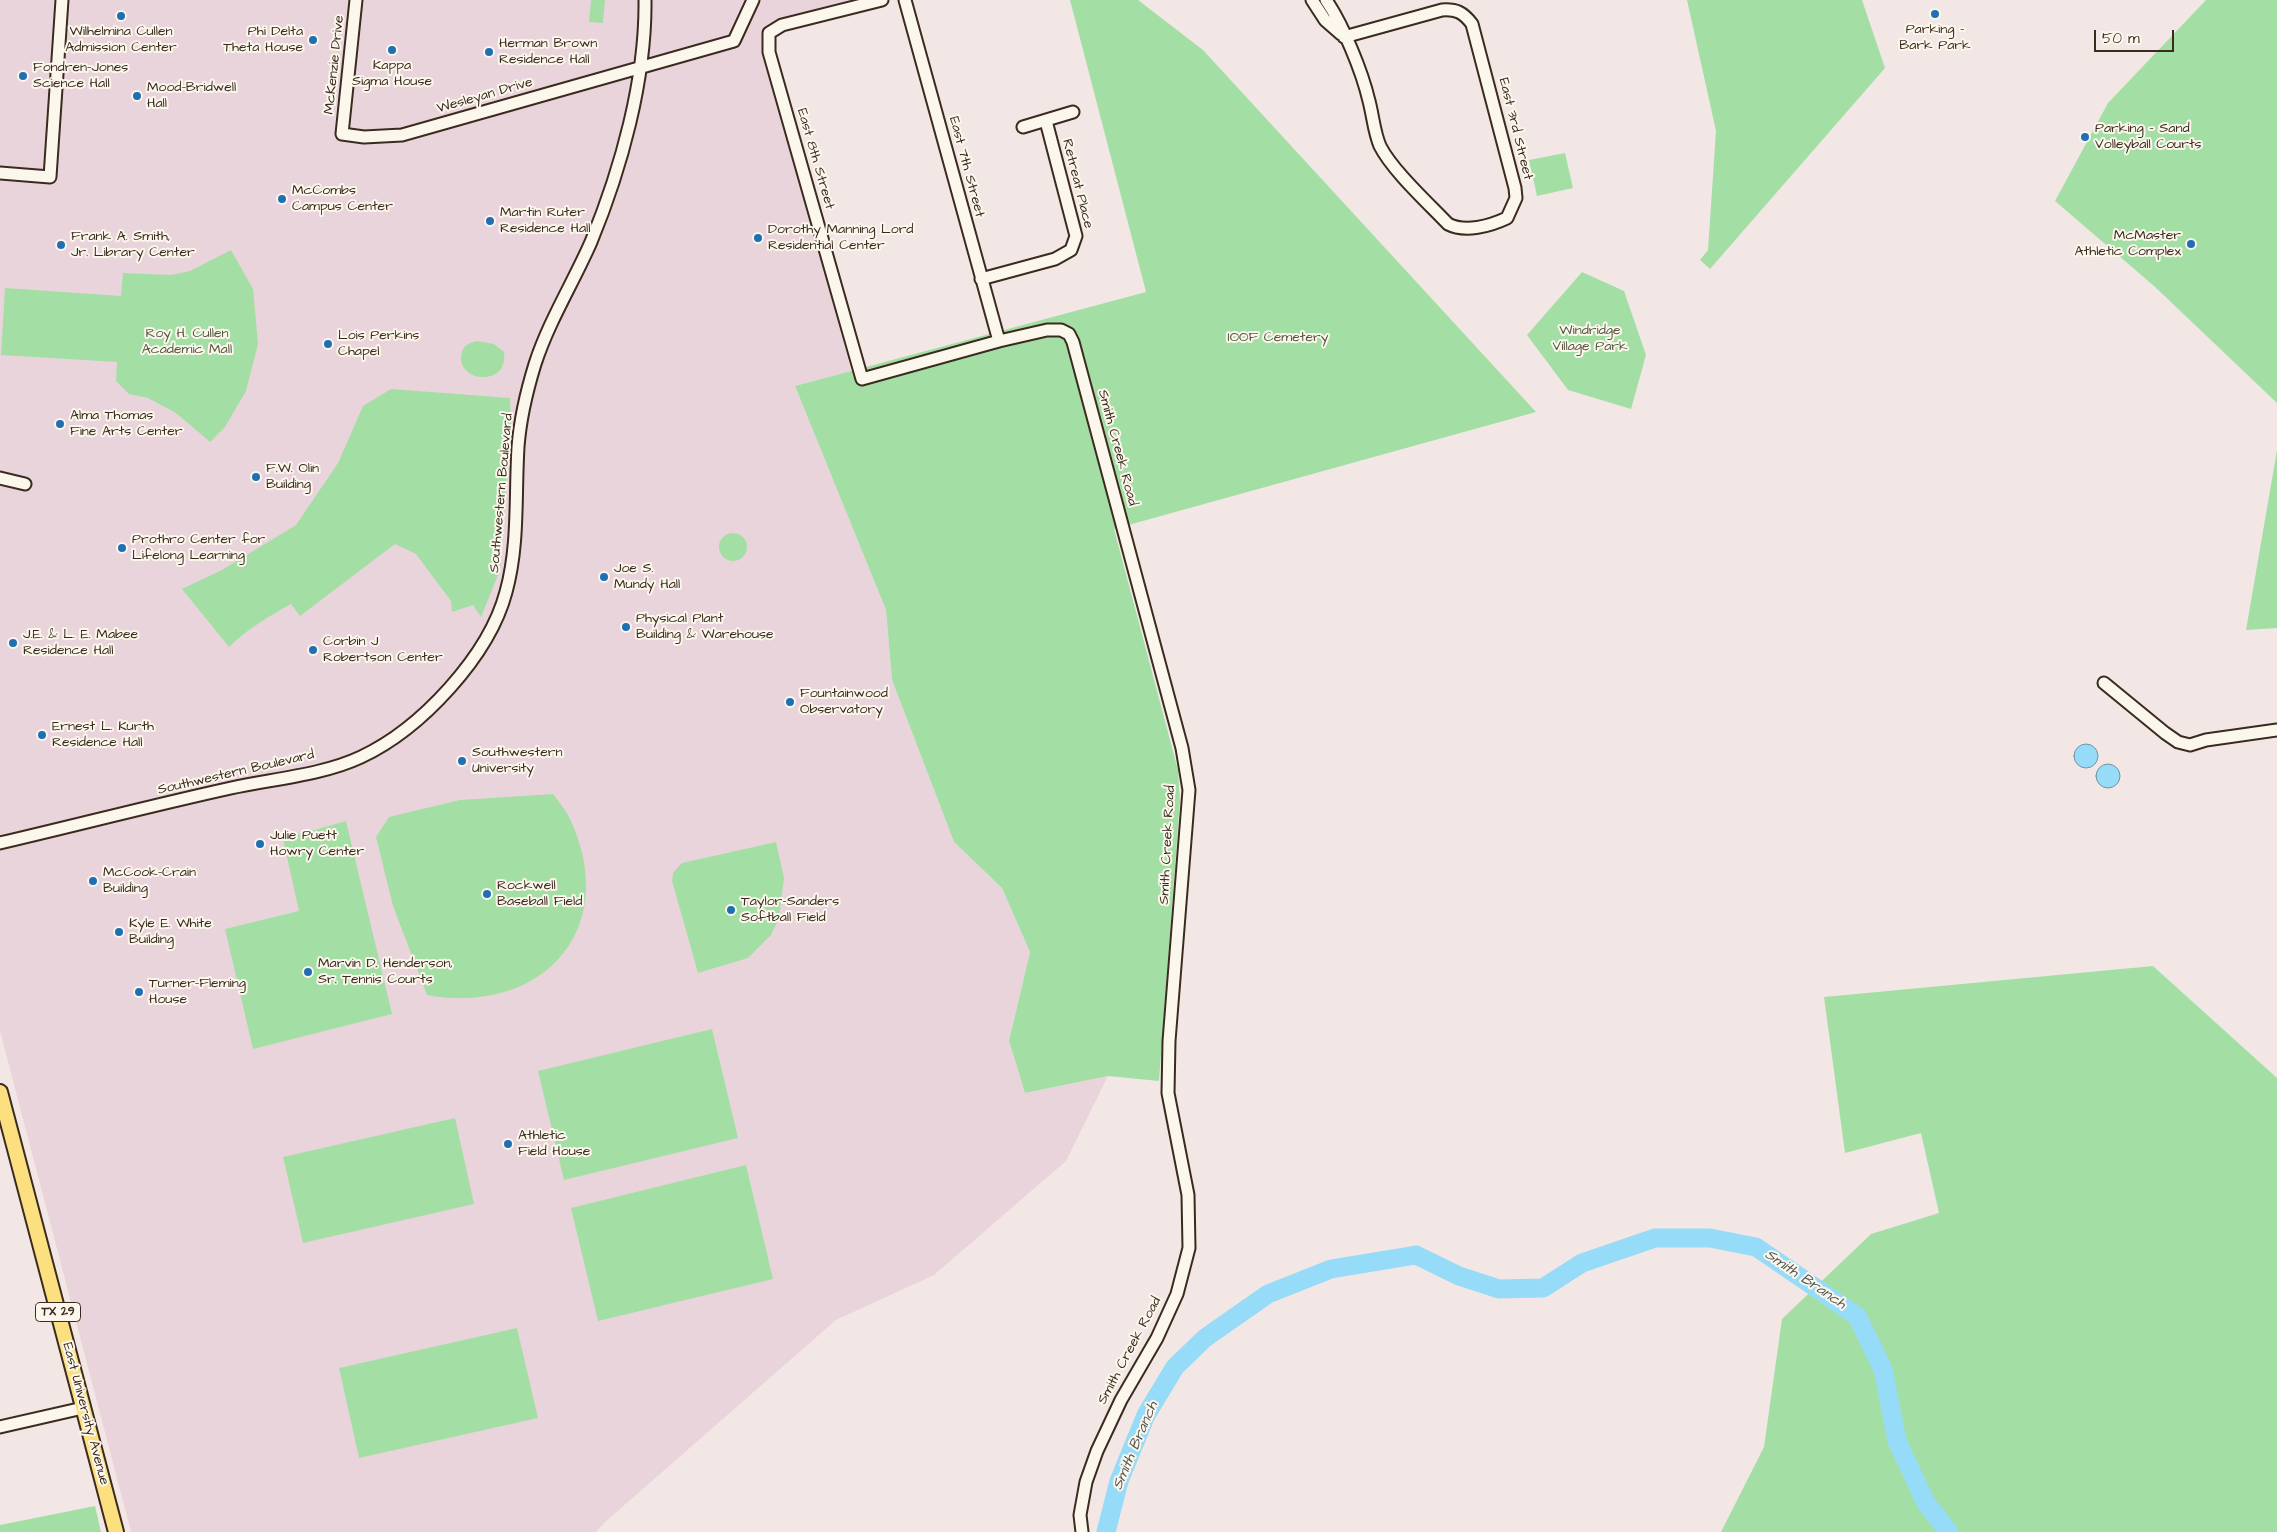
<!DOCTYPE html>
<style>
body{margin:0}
#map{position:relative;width:2277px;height:1532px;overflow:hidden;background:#f3e7e5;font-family:"Architects Daughter",sans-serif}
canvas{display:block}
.scale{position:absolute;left:2094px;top:30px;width:80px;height:22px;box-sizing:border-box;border:2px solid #3b2a1e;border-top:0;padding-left:6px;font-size:15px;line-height:18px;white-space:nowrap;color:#3b2a1e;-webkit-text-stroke:4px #fbf7ec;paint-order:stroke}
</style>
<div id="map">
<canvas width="2277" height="1532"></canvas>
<div class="scale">50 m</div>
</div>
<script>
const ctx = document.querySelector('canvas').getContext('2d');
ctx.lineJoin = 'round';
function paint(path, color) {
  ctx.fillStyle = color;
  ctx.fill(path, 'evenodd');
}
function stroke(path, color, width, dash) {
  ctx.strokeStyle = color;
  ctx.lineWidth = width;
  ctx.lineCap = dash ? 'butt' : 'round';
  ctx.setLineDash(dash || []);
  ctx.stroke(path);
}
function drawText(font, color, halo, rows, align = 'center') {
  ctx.font = font + ' "Architects Daughter",sans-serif';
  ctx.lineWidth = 4;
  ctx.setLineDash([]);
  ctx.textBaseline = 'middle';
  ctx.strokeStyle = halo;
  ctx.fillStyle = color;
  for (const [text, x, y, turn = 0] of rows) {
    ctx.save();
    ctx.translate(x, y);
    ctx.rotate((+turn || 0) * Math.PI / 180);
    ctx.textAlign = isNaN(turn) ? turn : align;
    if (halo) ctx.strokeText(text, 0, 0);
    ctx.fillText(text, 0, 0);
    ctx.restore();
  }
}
paint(new Path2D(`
 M 0,0 L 852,0 L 773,21 L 765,26 L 762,34 L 851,371 L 795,386 L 886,610 L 892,680 L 954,842 L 1002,888 L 1030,952 L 1009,1041 L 1025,1093 L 1108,1076 L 1066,1161 L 934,1275 L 836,1320 L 604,1523 L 596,1532 L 131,1532 L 0,1031 Z`), '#ead4dc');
paint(new Path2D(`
 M 591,0 L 605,0 L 603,23 L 589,22 Z
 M 1070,0 L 1138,0 L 1203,50 L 1536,412 L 1114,529 L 1178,770 L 1180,801 L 1159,1081 L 1108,1076 L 1025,1093 L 1009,1041 L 1030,952 L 1002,888 L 954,842 L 892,680 L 886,610 L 795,386 L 1146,292 Z
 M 1687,0 L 1862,0 L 1885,68 L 1710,269 L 1700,260 L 1708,250 L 1716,131 Z
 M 2206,0 L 2277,0 L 2277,403 L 2154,286 L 2055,201 L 2108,103 Z
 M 1565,153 L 1573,188 L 1537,196 L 1529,160 Z
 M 231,250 L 253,289 L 258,344 L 246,391 L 225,427 L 210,442 L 176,413 L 148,398 L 129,394 L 116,381 L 117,362 L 1,355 L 5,288 L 121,296 L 123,273 L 171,275 L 190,271 Z
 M 1582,272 L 1624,291 L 1646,355 L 1631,409 L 1568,390 L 1527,335 Z
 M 477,341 L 494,344 L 504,352 C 509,389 453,382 462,352 C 464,345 469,343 477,341 Z
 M 391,389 L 510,398 L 511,420 L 500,570 L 481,617 L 473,605 L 452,612 L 451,601 L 416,554 L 395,544 L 300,616 L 291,604 C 268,617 247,629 229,647 L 182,589 L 222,570 L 296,525 L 338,463 L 363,406 Z
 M 2277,450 L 2277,628 L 2246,630 Z
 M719 547a14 14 0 1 1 28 0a14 14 0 1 1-28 0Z
 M 553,794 C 559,802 566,810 570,819 C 622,930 541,1016 427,995 L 393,906 L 376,837 L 389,817 L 460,800 Z
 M 346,821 L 392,1014 L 253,1049 L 225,929 L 299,911 L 283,839 Z
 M 776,842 L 784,878 L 779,918 L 771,935 L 748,958 L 698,973 L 672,881 L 673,873 L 682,863 Z
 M 2153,966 L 2277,1078 L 2277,1532 L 1721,1532 L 1764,1447 L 1782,1319 L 1871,1234 L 1939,1213 L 1921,1133 L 1845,1153 L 1824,997 Z
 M 712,1029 L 738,1138 L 564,1180 L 538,1071 Z
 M 455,1118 L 474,1204 L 303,1243 L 283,1157 Z
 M 746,1165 L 773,1279 L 598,1321 L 571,1208 Z
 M 517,1328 L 538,1418 L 359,1458 L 339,1368 Z
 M 95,1506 L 101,1532 L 0,1532 L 0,1525 Z`), '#a3dfa5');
const water = new Path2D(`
 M2074 756a12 12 0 1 1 24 0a12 12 0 1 1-24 0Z
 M2096 776a12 12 0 1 1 24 0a12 12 0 1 1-24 0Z`);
paint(water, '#96dbf8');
stroke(water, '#7294a1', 1);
stroke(new Path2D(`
 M 1106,1532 L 1119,1481 L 1146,1415 L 1175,1367 L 1205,1338 L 1268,1294 L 1331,1269 L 1416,1255 L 1459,1276 L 1499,1289 L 1543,1288 L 1582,1263 L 1655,1238 L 1710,1238 L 1756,1247 L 1857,1316 L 1883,1369 L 1897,1441 L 1926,1503 L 1949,1532`), '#96dbf8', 19);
const minor = new Path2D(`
 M 356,0 L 342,134 L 364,137 L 402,135 L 734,41 L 753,0
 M 882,0 L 782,25 L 769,33 L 769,52 L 862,379 L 999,341 L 1047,330 L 1061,330 L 1069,334 L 1073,342 L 1182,748 L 1189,790 L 1169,1041 L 1168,1093 L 1188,1195 L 1189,1248 L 1177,1294 L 1157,1338 L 1121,1400 L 1097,1451 L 1086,1482 L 1080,1515 L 1082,1532
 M 905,0 L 999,341
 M 1312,0 L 1325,20 L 1341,34
 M 1326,0 C 1343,25 1362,71 1369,101 C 1373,116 1374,132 1380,146 C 1392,170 1428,203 1448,224 C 1465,233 1490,226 1507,218 L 1516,198 L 1515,188 L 1472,24 C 1463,12 1456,9 1442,10 L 1344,37
 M 1023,127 L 1073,112
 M 0,173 L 50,177 L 62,0
 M 981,279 L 1055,259 L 1071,250 L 1076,236 L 1046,121
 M 0,478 L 25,484
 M 2104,683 L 2165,733 L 2178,742 L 2190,745 L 2206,740 L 2277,730
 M 0,843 C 77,825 154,805 231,788 C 272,779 323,775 361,757 C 421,729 489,656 506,592 C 519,545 515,496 518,447 C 520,420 527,390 535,364 C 549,321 573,283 591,242 C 621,169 646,80 645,0
 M 0,1427 L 83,1408`);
const major = new Path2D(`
 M 0,1092 L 116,1532`);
stroke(minor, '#3b2a1e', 15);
stroke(major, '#3b2a1e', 18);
stroke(minor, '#fbf7ec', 11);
stroke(major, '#fce080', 14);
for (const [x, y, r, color] of [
 [1935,14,5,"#1f6fb2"],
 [121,16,5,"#1f6fb2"],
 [313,40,5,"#1f6fb2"],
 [392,50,5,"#1f6fb2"],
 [489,52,5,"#1f6fb2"],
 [23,76,5,"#1f6fb2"],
 [137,96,5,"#1f6fb2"],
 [2085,137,5,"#1f6fb2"],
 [282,199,5,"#1f6fb2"],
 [490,221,5,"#1f6fb2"],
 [758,238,5,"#1f6fb2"],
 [2191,244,5,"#1f6fb2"],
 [61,245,5,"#1f6fb2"],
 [328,344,5,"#1f6fb2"],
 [60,424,5,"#1f6fb2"],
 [256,477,5,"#1f6fb2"],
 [122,548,5,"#1f6fb2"],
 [604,577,5,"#1f6fb2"],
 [626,627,5,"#1f6fb2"],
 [13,643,5,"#1f6fb2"],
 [313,650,5,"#1f6fb2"],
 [790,702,5,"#1f6fb2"],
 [42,735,5,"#1f6fb2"],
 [462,761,5,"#1f6fb2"],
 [260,844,5,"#1f6fb2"],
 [93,881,5,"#1f6fb2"],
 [487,894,5,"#1f6fb2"],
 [731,910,5,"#1f6fb2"],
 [119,932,5,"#1f6fb2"],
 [308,972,5,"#1f6fb2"],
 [139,992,5,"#1f6fb2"],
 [508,1144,5,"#1f6fb2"]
]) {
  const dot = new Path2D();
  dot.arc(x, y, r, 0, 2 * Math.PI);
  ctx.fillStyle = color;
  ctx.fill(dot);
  stroke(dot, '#fbf7ec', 2);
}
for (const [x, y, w] of [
 [58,1312,45]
]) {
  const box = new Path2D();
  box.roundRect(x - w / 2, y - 9.5, w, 19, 4);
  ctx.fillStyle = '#fbf7ec';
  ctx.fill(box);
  stroke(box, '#3b2a1e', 1);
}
drawText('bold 12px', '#3b2a1e', null, [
 ["TX 29",58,1312]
]);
drawText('14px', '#3b2a1e', '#fbf7ec', [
 ["Parking -",1935,30,"center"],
 ["Bark Park",1935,46,"center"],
 ["Wilhelmina Cullen",121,32,"center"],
 ["Admission Center",121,48,"center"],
 ["Phi Delta",303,32,"right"],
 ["Theta House",303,48,"right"],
 ["Herman Brown",499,44],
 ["Residence Hall",499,60],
 ["Kappa",392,66,"center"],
 ["Sigma House",392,82,"center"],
 ["Fondren-Jones",33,68],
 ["Science Hall",33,84],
 ["Mood-Bridwell",147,88],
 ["Hall",147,104],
 ["Parking - Sand",2095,129],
 ["Volleyball Courts",2095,145],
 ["McCombs",292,191],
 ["Campus Center",292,207],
 ["Martin Ruter",500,213],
 ["Residence Hall",500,229],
 ["Dorothy Manning Lord",768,230],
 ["Residential Center",768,246],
 ["McMaster",2181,236,"right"],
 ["Athletic Complex",2181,252,"right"],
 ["Frank A. Smith,",71,237],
 ["Jr. Library Center",71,253],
 ["Lois Perkins",338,336],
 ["Chapel",338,352],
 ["Alma Thomas",70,416],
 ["Fine Arts Center",70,432],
 ["F.W. Olin",266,469],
 ["Building",266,485],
 ["Prothro Center for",132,540],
 ["Lifelong Learning",132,556],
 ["Joe S.",614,569],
 ["Mundy Hall",614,585],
 ["Physical Plant",636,619],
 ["Building & Warehouse",636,635],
 ["J.E. & L. E. Mabee",23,635],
 ["Residence Hall",23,651],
 ["Corbin J",323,642],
 ["Robertson Center",323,658],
 ["Fountainwood",800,694],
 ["Observatory",800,710],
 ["Ernest L. Kurth",52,727],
 ["Residence Hall",52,743],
 ["Southwestern",472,753],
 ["University",472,769],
 ["Julie Puett",270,836],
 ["Howry Center",270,852],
 ["McCook-Crain",103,873],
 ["Building",103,889],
 ["Rockwell",497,886],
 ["Baseball Field",497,902],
 ["Taylor-Sanders",741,902],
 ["Softball Field",741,918],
 ["Kyle E. White",129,924],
 ["Building",129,940],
 ["Marvin D. Henderson,",318,964],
 ["Sr. Tennis Courts",318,980],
 ["Turner-Fleming",149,984],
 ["House",149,1000],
 ["Athletic",518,1136],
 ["Field House",518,1152]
], 'left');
drawText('14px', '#3b2a1e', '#fbf7ec', [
 ["McKenzie Drive",335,65,-84],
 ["Wesleyan Drive",485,96,-16],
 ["East 3rd Street",1515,129,76],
 ["East 8th Street",815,159,74],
 ["East 7th Street",966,167,75],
 ["Retreat Place",1077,184,76],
 ["Smith Creek Road",1117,448,75],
 ["Southwestern Boulevard",502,493,-85],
 ["Southwestern Boulevard",236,773,-13],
 ["Smith Creek Road",1168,845,-87],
 ["Smith Creek Road",1130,1351,-62],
 ["East University Avenue",85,1414,75]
]);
drawText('14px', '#555740', '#fbf7ec', [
 ["Windridge",1590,331],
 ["Village Park",1590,347],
 ["Roy H. Cullen",187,334],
 ["Academic Mall",187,350],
 ["IOOF Cemetery",1278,338]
]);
drawText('italic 15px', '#525654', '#fbf7ec', [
 ["Smith Branch",1805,1280,34],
 ["Smith Branch",1136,1446,-67]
]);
</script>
